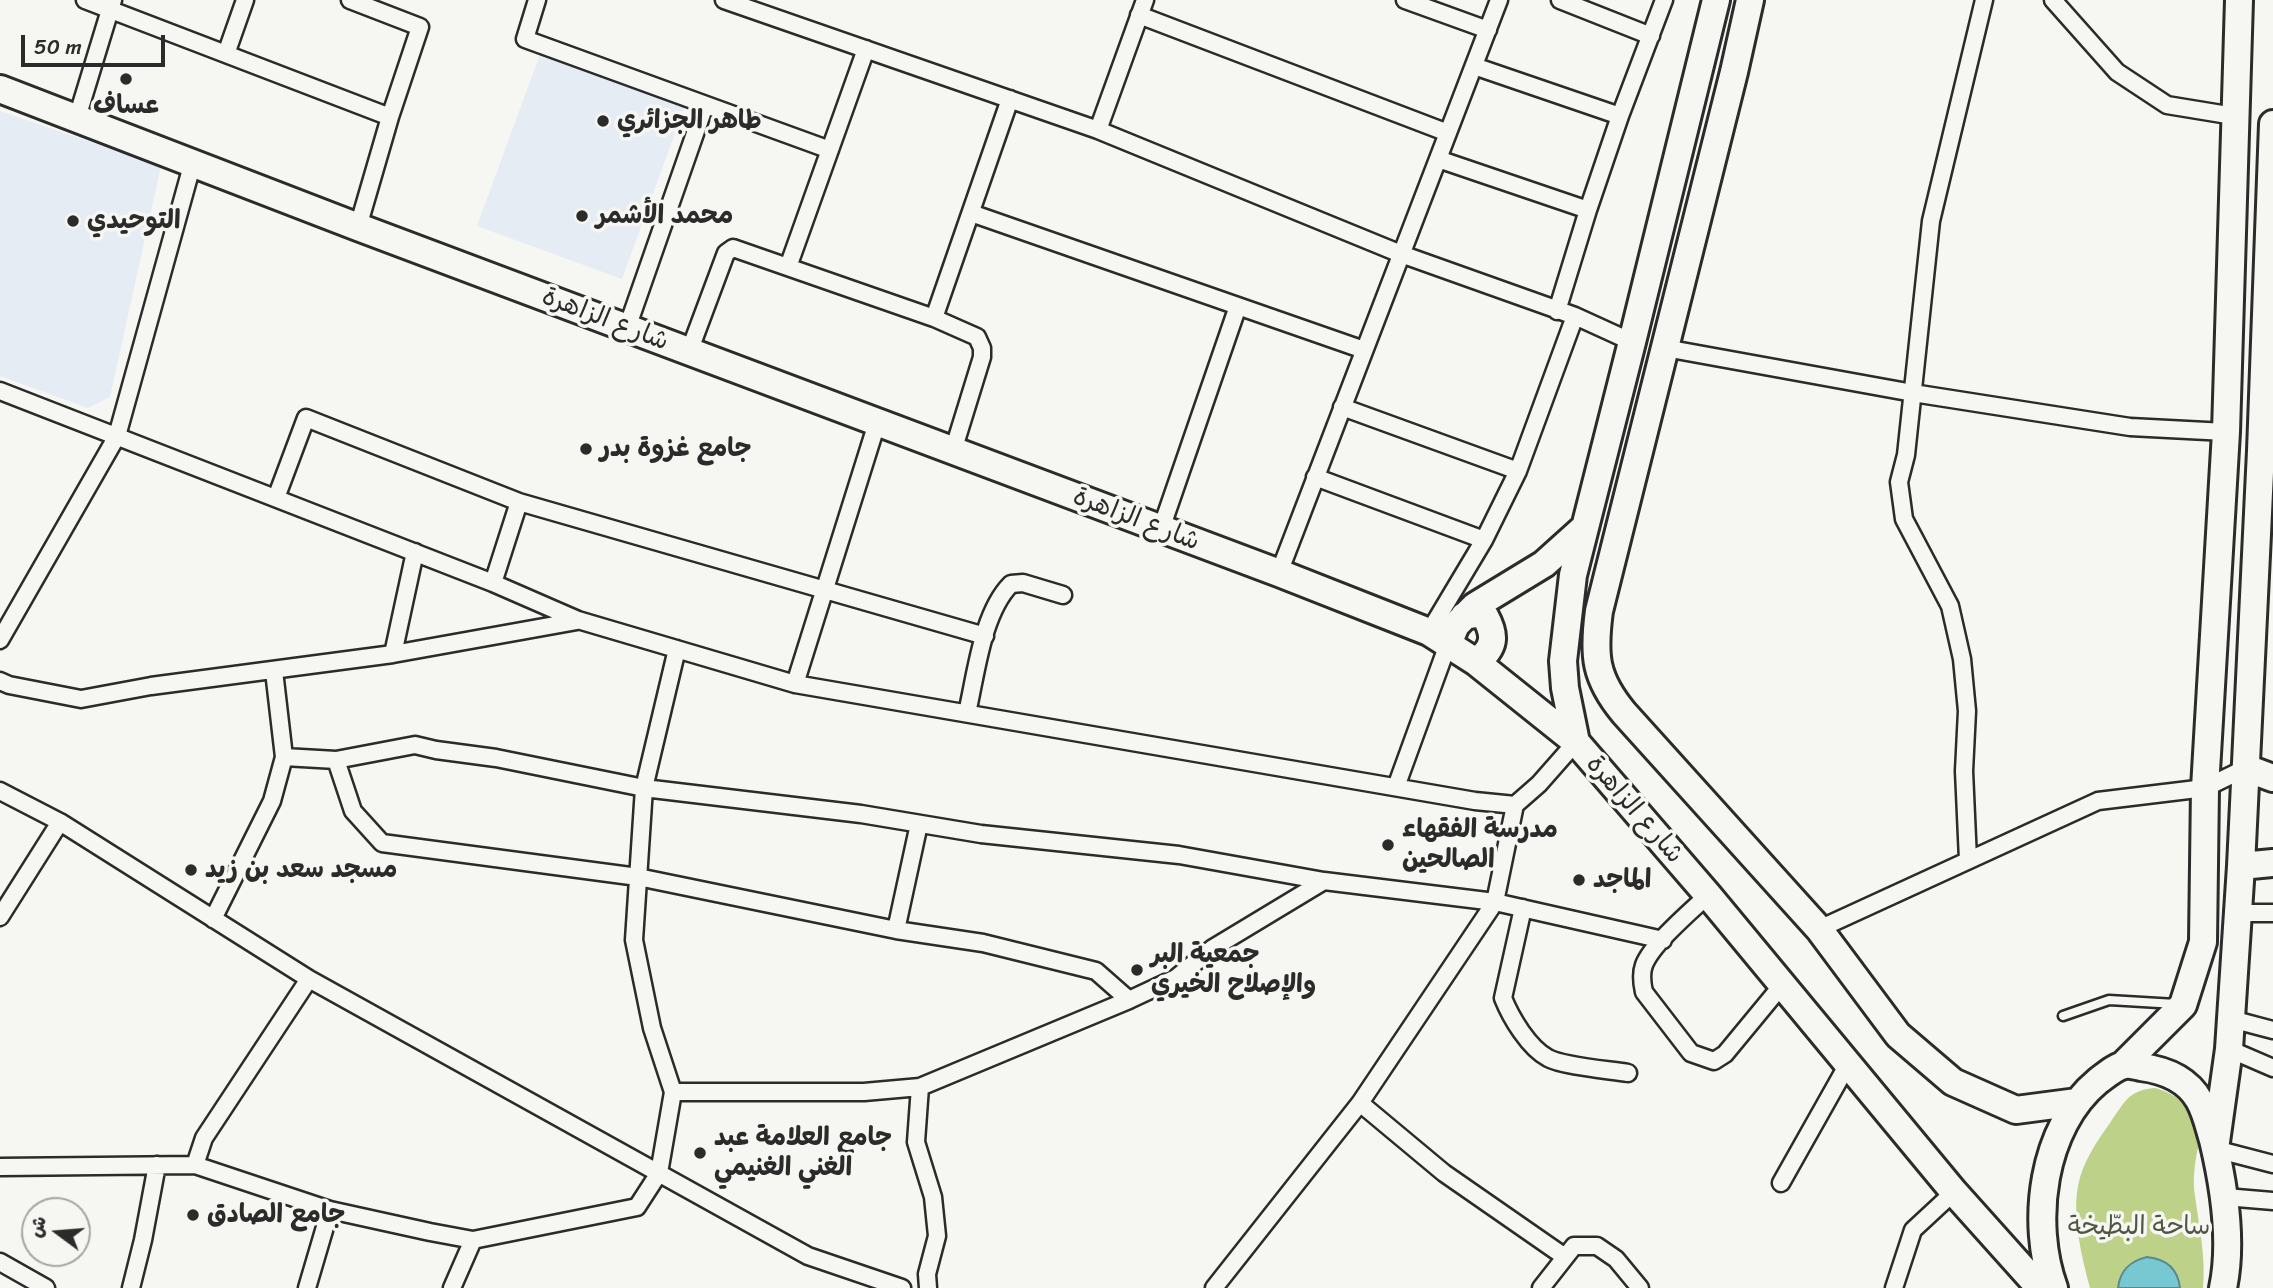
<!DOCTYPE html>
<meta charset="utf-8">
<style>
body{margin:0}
#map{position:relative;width:2273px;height:1288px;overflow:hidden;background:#f6f6f2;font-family:Sriracha,"Playpen Sans Arabic",sans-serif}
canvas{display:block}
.north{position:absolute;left:21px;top:1197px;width:70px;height:70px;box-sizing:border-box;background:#f6f6f2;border:2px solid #a5a5a2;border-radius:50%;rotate:286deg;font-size:19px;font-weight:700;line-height:28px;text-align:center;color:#2b2b2b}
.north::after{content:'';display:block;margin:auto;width:24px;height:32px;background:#2b2b2b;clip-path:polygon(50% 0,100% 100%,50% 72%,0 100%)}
.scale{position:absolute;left:21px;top:35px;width:144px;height:32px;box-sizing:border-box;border:4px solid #2b2b2b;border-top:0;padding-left:9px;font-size:21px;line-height:24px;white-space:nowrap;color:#2b2b2b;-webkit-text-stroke:5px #f6f6f2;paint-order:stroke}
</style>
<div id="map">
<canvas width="2273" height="1288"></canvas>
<div class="north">ش</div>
<div class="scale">50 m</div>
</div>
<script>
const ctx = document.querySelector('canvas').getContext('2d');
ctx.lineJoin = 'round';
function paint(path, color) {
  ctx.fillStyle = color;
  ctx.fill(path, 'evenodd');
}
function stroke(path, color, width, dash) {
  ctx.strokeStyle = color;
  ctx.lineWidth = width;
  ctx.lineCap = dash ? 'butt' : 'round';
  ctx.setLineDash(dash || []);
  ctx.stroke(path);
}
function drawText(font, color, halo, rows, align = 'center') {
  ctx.font = font + ' Sriracha,"Playpen Sans Arabic",sans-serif';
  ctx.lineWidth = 7;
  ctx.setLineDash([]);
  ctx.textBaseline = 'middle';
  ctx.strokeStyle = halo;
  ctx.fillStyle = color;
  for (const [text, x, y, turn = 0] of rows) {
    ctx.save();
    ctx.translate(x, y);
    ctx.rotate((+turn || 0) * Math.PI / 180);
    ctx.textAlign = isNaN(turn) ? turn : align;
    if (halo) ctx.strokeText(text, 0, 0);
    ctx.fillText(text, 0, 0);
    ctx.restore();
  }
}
paint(new Path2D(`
 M 542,49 L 686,103 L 622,279 L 477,226 Z
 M 0,111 L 161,166 L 110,397 L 88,408 L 0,376 Z`), '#e5ecf4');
paint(new Path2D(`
 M 2155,1088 C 2178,1094 2198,1110 2200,1136 C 2200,1143 2197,1151 2196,1158 C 2194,1170 2193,1184 2195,1196 C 2199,1226 2206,1257 2203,1288 L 2090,1288 C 2082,1258 2072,1217 2078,1186 C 2082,1163 2097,1141 2110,1123 C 2124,1103 2128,1090 2155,1088 Z`), '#bdd288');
const water = new Path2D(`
 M 2147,1257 C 2166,1259 2178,1269 2180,1288 L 2118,1288 C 2120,1270 2130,1261 2147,1257 Z`);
paint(water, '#77c8d0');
stroke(water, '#59898e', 2);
const service = new Path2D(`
 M 2063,1016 L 2109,1000 L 2176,1004`);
const minor = new Path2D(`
 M 85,0 L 390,117
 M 350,0 L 420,27 L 390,117 L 358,227
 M 537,0 L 525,39 L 830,150
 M 724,0 L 1098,130 L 1401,254 L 1575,316 L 1632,342
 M 1405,0 L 1488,30
 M 1560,0 L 1651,36
 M 2053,0 L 2117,72 L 2167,105 L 2234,116
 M 1139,15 L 1448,133
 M 226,54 L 245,0
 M 1474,66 L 1620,116
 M 77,118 L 113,0
 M 1098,130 L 1145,0
 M 1438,159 L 1588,210
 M 971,213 L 1364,350
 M 788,267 L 866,49
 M 1557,311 L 1588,210 L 1620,116 L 1664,0
 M 934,318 L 1010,99
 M 627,328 L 705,105
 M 1665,348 L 1913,393 L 2130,427 L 2226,432
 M 689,352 L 726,253 L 733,248 L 934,318 L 977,337 L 982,348 L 982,357 L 953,451
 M 0,391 L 493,583 L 578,620 L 795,684 L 1475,801 L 1515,805 L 1539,784 L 1576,742
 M 1342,407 L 1518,471
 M 1315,477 L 1484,540
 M 276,498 L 306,418 L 519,502 L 985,636
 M 1161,529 L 1238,306
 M 1279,573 L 1499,0
 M 493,583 L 519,502
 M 1429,632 L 1484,540 L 1518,471 L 1575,316
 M 0,640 L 117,436 L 193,162
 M 393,654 L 415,552
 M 0,681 L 9,685 L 81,699 L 151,686 L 393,654 L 577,621
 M 795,684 L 877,423
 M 967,713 C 976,675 982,613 1011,584 L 1023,583 L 1063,595
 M 284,757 L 336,760 L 415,745 L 436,750 L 496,758 L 644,788 L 861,814 L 981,834 L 1179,855 L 1324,881 L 1495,902 L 1663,940
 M 336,760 L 353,811 L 382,843 L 638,877 L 896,930 L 983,943 L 1096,971 L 1129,1000
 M 1396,787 L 1448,644
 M 0,791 L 60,822 L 0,917
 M 60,822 L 309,979 L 808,1256 L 902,1288
 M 1968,860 L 1964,771 L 1967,711 L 1962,659 L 1950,606 L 1904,519 L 1899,482 L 1906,455 L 1931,221 L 1984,0
 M 1708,895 C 1691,911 1652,944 1644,965 C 1641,973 1642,983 1644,992 L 1691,1053 L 1714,1061 L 1725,1054 L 1782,985
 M 1523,908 L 1503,998 C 1511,1018 1529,1048 1548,1058 C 1562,1066 1610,1070 1628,1073
 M 2238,913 L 2273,913
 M 213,919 L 272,801 L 284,757 L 274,671
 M 1819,929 L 2098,801 L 2205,788 L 2246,768
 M 896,930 L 919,824
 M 2231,1019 L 2273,1030
 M 2229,1049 L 2273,1068
 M 920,1087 L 916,1142 L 933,1197 L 937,1236 L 927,1274 L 928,1288
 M 673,1092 L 864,1092 L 920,1087 L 1129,1000 L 1176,978 L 1213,948 L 1324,881
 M 1360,1103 L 1444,1173 L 1565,1257
 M 2215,1149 L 2273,1164
 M 195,1165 L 204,1138 L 309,979
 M 0,1167 L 195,1165 L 330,1210 L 430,1232 L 473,1240
 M 1781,1183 L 1848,1064
 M 2225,1197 L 2273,1201
 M 0,1262 L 46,1288
 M 131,1288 L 143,1240 L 157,1165
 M 307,1288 L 330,1210
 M 452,1288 L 473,1240 L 637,1207 L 659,1173 L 673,1092 L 652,1028 L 634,940 L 644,788 L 677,649
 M 1214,1288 L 1360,1103 L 1495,902 L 1515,805
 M 1541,1288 L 1574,1246 L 1597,1246 L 1616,1259 L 1640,1288
 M 1894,1288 L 1913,1230 L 1954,1192`);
const primary = new Path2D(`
 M 1750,0 L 1734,72 L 1599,611 C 1593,656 1595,678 1624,713 L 1819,929 L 1898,1035 L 1953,1082 L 2016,1110 L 2077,1102
 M 0,89 L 358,227 L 1279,573 L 1429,632 L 1476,662 L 1576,742 L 1708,895 L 1954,1192 L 2040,1288
 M 1464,616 L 1476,614 L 1485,616 C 1496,636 1495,648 1476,662
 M 1448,644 L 1456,625 L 1475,606 L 1544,564 L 1584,528
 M 1576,742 L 1565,688 L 1563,661 L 1573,575 L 1632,342 L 1716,0
 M 2246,768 L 2273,778
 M 2241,866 L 2273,863
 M 2124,1064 L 2183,1005 L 2203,942 L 2205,788 L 2226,432 L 2239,0
 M 2215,1149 L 2229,1049 L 2241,866 L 2261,451 L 2273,124
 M 2054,1288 C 2030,1223 2042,1127 2098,1081 C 2105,1076 2116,1066 2125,1065 C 2130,1064 2137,1066 2141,1067 C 2164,1070 2187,1079 2199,1100 C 2206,1112 2209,1127 2213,1140 C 2224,1186 2233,1241 2223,1288`);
stroke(service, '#2b2b2b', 13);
stroke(minor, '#2b2b2b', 21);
stroke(primary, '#2b2b2b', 32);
stroke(service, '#f6f6f2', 8);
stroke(minor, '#f6f6f2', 16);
stroke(primary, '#f6f6f2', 26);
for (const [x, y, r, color] of [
 [126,79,7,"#2b2b2b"],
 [603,121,7,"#2b2b2b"],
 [582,216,7,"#2b2b2b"],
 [73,221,7,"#2b2b2b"],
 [586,449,7,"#2b2b2b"],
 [1388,845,7,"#2b2b2b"],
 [191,870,7,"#2b2b2b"],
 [1579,880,7,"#2b2b2b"],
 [1137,970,7,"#2b2b2b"],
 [700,1153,7,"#2b2b2b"],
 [193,1215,7,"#2b2b2b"]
]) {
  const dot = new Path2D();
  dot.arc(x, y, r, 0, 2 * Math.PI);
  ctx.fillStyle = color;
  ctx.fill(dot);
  stroke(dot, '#f6f6f2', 2.5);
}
drawText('bold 26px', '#2b2b2b', '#f6f6f2', [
 ["عساف",126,106,"center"],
 ["طاهر الجزائري",617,121],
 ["محمد الأشمر",596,216],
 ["التوحيدي",87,221],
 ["جامع غزوة بدر",600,449],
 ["مدرسة الفقهاء",1402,830],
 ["الصالحين",1402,860],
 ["مسجد سعد بن زيد",205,870],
 ["الماجد",1593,880],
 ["جمعية البر",1151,955],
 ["والإصلاح الخيري",1151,985],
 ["جامع العلامة عبد",714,1138],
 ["الغني الغنيمي",714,1168],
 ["جامع الصادق",207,1215]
], 'left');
drawText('26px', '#2b2b2b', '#f6f6f2', [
 ["شارع الزاهرة",605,320,21],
 ["شارع الزاهرة",1136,520,21],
 ["شارع الزاهرة",1634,810,49]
]);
drawText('26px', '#505542', '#f6f6f2', [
 ["ساحة البطّيخة",2139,1227]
]);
</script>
